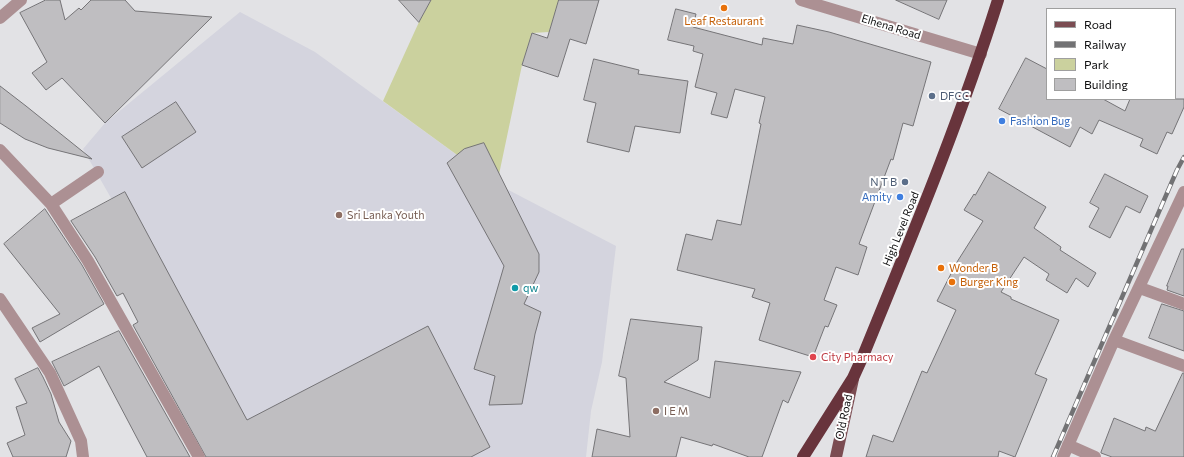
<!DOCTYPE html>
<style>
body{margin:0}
#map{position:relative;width:1184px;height:457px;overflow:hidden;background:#e2e2e5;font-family:Commissioner,sans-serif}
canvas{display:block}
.legend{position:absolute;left:1046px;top:8px;width:130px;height:92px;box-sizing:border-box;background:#fff;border:1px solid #9f9f9f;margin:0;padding:5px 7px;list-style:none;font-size:12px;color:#0e0e0f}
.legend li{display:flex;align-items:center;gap:8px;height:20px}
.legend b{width:20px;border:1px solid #9f9f9f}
</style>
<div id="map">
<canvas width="1184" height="457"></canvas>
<ul class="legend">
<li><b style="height:5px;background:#7b4c52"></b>Road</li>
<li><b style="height:5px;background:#727274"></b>Railway</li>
<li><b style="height:11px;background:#cbd19e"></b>Park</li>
<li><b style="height:11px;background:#bfbec1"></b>Building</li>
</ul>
</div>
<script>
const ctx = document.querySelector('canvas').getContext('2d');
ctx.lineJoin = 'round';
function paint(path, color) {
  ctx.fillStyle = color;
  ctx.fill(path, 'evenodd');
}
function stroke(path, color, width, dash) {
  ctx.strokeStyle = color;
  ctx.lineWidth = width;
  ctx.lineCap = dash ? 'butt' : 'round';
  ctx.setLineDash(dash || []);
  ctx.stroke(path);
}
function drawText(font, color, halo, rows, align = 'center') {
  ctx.font = font + ' Commissioner,sans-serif';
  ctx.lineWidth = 4;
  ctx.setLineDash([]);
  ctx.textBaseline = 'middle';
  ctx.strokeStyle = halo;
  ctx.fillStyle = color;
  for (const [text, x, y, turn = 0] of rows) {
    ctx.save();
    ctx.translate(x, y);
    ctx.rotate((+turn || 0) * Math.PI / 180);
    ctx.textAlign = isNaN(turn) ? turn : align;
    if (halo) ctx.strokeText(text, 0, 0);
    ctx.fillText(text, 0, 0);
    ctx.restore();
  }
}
paint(new Path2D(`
 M 240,12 L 315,52 L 497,184 L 616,246 L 602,362 L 591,411 L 586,457 L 259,457 L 83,149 L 105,123 Z`), '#d4d4de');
paint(new Path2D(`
 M 431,0 L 559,0 L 549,32 L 532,33 L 522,65 L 497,184 L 383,101 L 419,22 Z`), '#cbd19e');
const building = new Path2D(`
 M 46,0 L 60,0 L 65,20 L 79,8 L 81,10 L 91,0 L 125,0 L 135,11 L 212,17 L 105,123 L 62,78 L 46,90 L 32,73 L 47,62 L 20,13 Z
 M 399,0 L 431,0 L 419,22 Z
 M 559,0 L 599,0 L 586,44 L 570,39 L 558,77 L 522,65 L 532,33 L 547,38 Z
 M 896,0 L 947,0 L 939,19 Z
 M 676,9 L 696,14 L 693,27 L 762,45 L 763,38 L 793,44 L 797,25 L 829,32 L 931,62 L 913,126 L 903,123 L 893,160 L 891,159 L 859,244 L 867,247 L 858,275 L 836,267 L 824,300 L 837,305 L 828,327 L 825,326 L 813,357 L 759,340 L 770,303 L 752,297 L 755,289 L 677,270 L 686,234 L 712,240 L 717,220 L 741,225 L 761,124 L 759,123 L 765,97 L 735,89 L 727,118 L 711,114 L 717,93 L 695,87 L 703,54 L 693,51 L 694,46 L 668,40 Z
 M 1026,58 L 1047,69 L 1047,99 L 1103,99 L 1125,111 L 1130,99 L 1184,99 L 1184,107 L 1172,134 L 1167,132 L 1157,154 L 1140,146 L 1143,139 L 1099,120 L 1092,134 L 1080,127 L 1070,147 L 999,109 Z
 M 594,59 L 639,70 L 638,74 L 688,81 L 680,133 L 635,126 L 629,152 L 587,142 L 596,103 L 584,100 Z
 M 0,86 L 26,106 L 92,159 L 48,148 L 25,139 L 0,123 Z
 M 176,102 L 196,132 L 142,168 L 122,137 Z
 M 484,143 L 539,254 L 539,272 L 524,304 L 541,312 L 535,334 L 522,404 L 489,405 L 495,376 L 474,369 L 504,266 L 447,163 L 464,149 Z
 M 989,172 L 1046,207 L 1034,228 L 1061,247 L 1060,250 L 1096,273 L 1088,287 L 1076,278 L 1067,293 L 1046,280 L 1049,274 L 1024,257 L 1001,292 L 1011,297 L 1011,299 L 1059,320 L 1035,374 L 1047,379 L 1015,457 L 999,451 L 998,457 L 866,457 L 873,435 L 893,442 L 922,371 L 927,373 L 956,310 L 937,301 L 957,262 L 983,221 L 964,210 L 974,194 L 975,195 Z
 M 1105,174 L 1148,196 L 1140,213 L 1126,206 L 1110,238 L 1089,227 L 1099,208 L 1090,203 Z
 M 125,192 L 247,420 L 428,326 L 490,447 L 471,457 L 206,457 L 133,325 L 138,322 L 123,293 L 117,296 L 95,257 L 71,221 Z
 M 45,209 L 82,265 L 104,304 L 40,342 L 32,328 L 60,314 L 4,244 Z
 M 1182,249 L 1184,249 L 1184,296 L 1167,290 L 1168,286 L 1167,286 Z
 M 1162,304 L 1184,311 L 1184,351 L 1149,338 Z
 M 631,319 L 702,327 L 698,360 L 664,382 L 710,398 L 715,361 L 801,372 L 788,403 L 783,400 L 762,457 L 749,457 L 713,444 L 712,446 L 681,437 L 676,457 L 592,457 L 597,429 L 630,437 L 626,378 L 619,376 Z
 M 119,331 L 190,457 L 147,457 L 99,366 L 64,386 L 52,362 Z
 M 38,368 L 43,377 L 51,394 L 59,422 L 71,441 L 66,457 L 13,457 L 7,443 L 25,435 L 16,407 L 27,403 L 15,379 Z
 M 1183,373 L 1184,373 L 1184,457 L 1112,457 L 1101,453 L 1101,452 L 1114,418 L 1145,431 L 1146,427 L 1155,431 Z`);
paint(building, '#bfbec1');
stroke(building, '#757477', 1);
stroke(new Path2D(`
 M 801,0 L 981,54
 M 0,18 L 21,0
 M 0,150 L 51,204 L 98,172
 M 51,204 L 88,261 L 199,457
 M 1140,288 L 1184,304
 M 0,299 L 50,373 L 81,441 L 83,457
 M 1114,340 L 1184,366
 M 1068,445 L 1095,457
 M 1063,457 L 1114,340 L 1184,192`), '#ac9093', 12);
stroke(new Path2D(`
 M 836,457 L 853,379`), '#7b4c52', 12);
stroke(new Path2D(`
 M 803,457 L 853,378 L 863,356 C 911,238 960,121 998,0`), '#68343c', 12);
const rail = new Path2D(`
 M 1053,457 L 1177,170 L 1184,157`);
stroke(rail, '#727274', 4.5);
stroke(rail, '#fff', 3, [9]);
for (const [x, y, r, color] of [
 [724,8,4,"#e8710a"],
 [932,96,4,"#5c6f8a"],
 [1002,121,4,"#3f7fe0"],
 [905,182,4,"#5c6f8a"],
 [900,197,4,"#3f7fe0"],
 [339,215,4,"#8d6e63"],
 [941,268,4,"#e8710a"],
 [952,282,4,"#e8710a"],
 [515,288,4,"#0f9aa8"],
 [813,357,4,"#e0444e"],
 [656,411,4,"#8d6e63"]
]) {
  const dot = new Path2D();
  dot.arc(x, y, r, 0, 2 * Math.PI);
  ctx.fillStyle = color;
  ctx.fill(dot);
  stroke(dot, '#fff', 1.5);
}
drawText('11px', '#c56008', '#fff', [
 ["Leaf Restaurant",724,21,"center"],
 ["Wonder B",949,268],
 ["Burger King",960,282]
], 'left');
drawText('11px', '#0e0e0f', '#fff', [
 ["Elhena Road",891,27,17],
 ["High Level Road",901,229,-68],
 ["Old Road",844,417,-78]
]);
drawText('11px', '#4e5e75', '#fff', [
 ["DFCC",940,96],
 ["N T B",897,182,"right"]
], 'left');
drawText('11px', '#366cbe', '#fff', [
 ["Fashion Bug",1010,121],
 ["Amity",892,197,"right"]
], 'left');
drawText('11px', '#785e54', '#fff', [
 ["Sri Lanka Youth",347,215],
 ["I E M",664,411]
], 'left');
drawText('11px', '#0d838f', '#fff', [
 ["qw",523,288]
], 'left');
drawText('11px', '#be3a42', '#fff', [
 ["City Pharmacy",821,357]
], 'left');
</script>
